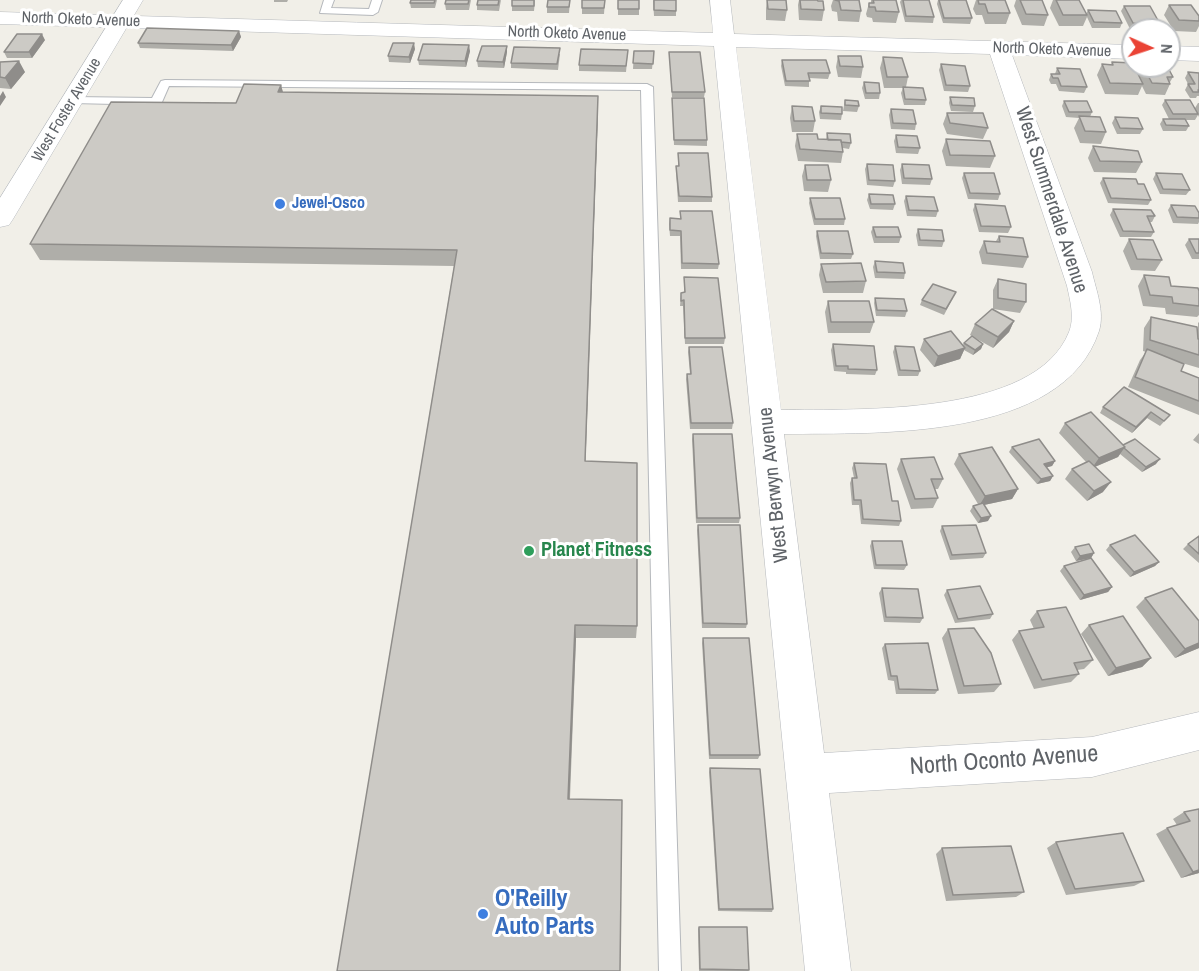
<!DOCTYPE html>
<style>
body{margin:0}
#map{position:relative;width:1199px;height:971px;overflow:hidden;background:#f1efe8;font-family:"Archivo Narrow",sans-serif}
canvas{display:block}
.north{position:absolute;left:1121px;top:18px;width:60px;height:60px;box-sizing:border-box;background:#fff;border:2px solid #bfc1c3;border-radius:50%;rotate:93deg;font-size:16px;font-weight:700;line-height:24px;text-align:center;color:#5f6368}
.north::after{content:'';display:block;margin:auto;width:21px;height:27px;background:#ea4335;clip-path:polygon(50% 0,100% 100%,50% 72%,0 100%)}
</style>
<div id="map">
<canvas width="1199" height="971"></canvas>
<div class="north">N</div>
</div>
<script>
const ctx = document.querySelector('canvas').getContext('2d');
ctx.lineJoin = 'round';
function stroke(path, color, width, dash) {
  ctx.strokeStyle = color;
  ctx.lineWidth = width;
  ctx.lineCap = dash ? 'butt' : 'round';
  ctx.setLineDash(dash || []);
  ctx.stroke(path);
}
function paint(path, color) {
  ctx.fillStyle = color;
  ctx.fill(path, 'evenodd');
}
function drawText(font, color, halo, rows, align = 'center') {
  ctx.font = font + ' "Archivo Narrow",sans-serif';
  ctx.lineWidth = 6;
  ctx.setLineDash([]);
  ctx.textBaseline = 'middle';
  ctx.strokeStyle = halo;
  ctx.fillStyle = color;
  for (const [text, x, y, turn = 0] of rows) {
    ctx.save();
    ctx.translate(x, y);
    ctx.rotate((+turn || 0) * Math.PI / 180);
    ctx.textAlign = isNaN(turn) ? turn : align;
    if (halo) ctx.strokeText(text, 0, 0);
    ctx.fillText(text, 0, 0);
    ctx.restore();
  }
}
const lane = new Path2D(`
 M 324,0 L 334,0 L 331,8 L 369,9 L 372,0 L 382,0 L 378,12 L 373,15 L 320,13 Z
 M 165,80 L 647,84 L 653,87 L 681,971 L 659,971 L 641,90 L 169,86 L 162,102 L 156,105 L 73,103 L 67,100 L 73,97 L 152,98 L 161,81 Z`);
const street = new Path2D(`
 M 710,0 L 730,0 L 734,34 L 1133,45 L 1133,59 L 1012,55 L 1092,272 C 1096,290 1105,312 1099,331 C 1063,441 877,433 784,434 L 824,753 L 1092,737 L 1199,712 L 1199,750 L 1092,777 L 829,793 L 851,971 L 805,971 L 714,46 L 0,24 L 0,12 L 713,33 ZM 736,47 L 990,54 L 1067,286 C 1070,300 1075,318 1069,332 C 1035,417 858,409 781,410 Z
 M 1169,46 L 1199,47 L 1199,61 L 1169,60 Z`);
const secondary = new Path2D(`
 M 123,0 L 143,0 L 13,219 L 9,225 L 0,227 L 0,198 Z`);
stroke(lane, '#b5b8bc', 2);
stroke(street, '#b5b8bc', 1);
stroke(secondary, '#b6babf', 1);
paint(lane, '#fff');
paint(street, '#fff');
paint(secondary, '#fff');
paint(new Path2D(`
 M 274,0 L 288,0 L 287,2 L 274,2 Z
 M 437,0 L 435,8 L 411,8 L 410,3 Z
 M 471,0 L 469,10 L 446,10 L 445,4 Z
 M 501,0 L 499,11 L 477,10 L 477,5 Z
 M 535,0 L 534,11 L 512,11 L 512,6 Z
 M 570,0 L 569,13 L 547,13 L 547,7 Z
 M 582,0 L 605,0 L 604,14 L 582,14 Z
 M 618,0 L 639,0 L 639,15 L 618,15 Z
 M 653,0 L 676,11 L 676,16 L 654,16 Z
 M 767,0 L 786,0 L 787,10 L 785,21 L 766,20 L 766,8 Z
 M 799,0 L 817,0 L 824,10 L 822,21 L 799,20 L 798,5 Z
 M 833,0 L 859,0 L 861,11 L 859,22 L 838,21 L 837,12 L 832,11 L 831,6 Z
 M 871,0 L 896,0 L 899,12 L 896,23 L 873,22 L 872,18 L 867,17 L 866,14 L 869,3 L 871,3 Z
 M 901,0 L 929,0 L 934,17 L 933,23 L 905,22 L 900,2 Z
 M 938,0 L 966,0 L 972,18 L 970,24 L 943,23 L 937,4 Z
 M 976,0 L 1005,0 L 1010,13 L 1006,24 L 985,24 L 982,15 L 976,15 L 973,9 Z
 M 1016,0 L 1020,0 L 1048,15 L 1044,26 L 1022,25 L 1014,6 Z
 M 1053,0 L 1079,0 L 1086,14 L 1088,10 L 1122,23 L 1120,28 L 1092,28 L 1087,17 L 1083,26 L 1059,26 L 1050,8 Z
 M 1169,5 L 1199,16 L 1199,26 L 1196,32 L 1174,31 L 1164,15 Z
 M 1124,6 L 1160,24 L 1157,30 L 1130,29 L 1121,11 Z
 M 239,31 L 241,37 L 233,51 L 140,48 L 138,43 Z
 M 45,40 L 32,58 L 7,58 L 4,52 Z
 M 415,49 L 410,63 L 389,62 L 388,56 Z
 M 628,50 L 626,72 L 579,71 L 579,65 Z
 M 470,51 L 466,67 L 419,65 L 418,60 Z
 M 634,51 L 654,51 L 652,69 L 633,69 Z
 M 507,52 L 504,68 L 478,67 L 477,61 Z
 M 669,52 L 705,92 L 704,97 L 672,97 Z
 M 560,54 L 558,70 L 511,68 L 511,63 Z
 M 838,56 L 863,67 L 861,78 L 838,77 L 836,67 Z
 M 883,57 L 908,77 L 906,87 L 926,100 L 925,105 L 904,105 L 901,93 L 903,88 L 884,88 L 880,68 Z
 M 782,60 L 830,73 L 828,79 L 809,78 L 809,87 L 785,86 L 781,66 Z
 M 0,62 L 25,72 L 11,89 L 0,88 Z
 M 1112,62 L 1138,74 L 1143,66 L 1167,66 L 1173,77 L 1170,82 L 1170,84 L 1165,95 L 1146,94 L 1142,86 L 1138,95 L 1105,94 L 1097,75 L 1102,64 L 1111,65 Z
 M 941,64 L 970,86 L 968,92 L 944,91 L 939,70 Z
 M 1057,68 L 1087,87 L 1084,93 L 1059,91 L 1056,84 L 1051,84 L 1049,80 L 1051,74 L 1055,74 Z
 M 1188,72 L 1199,73 L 1199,96 L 1197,96 L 1196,98 L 1190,98 L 1185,90 L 1188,84 L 1185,78 Z
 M 864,82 L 880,93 L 879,99 L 865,99 L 862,88 Z
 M 281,85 L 283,92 L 598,112 L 585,461 L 637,626 L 636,638 L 576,638 L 570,799 L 337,971 L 454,266 L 40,260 L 30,244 L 236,103 Z
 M 950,97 L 975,106 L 973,112 L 951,111 L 949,103 Z
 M 672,98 L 707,140 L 707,146 L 674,145 Z
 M 845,100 L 859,106 L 857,112 L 843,111 Z
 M 1165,100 L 1195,108 L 1198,103 L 1199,103 L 1199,117 L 1198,115 L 1195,120 L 1186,120 L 1189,126 L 1186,131 L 1163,131 L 1160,124 L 1163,119 L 1169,119 L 1162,105 Z
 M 1064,101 L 1092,112 L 1090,117 L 1106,132 L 1101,144 L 1080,143 L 1074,128 L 1079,118 L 1066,117 L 1062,106 Z
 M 792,106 L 815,121 L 813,132 L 792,132 L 790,118 Z
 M 821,106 L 842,114 L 841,120 L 820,119 L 819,112 Z
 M 891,109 L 916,124 L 915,130 L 891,129 L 889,115 Z
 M 947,113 L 988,128 L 983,139 L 947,134 L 943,124 Z
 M 1115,117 L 1143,129 L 1140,134 L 1117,134 L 1112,123 Z
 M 827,133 L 851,143 L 849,149 L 843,148 L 843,152 L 841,163 L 798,161 L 795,146 L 797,134 L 818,139 L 826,140 Z
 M 896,135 L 920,148 L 918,154 L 896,153 L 894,141 Z
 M 946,139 L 995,156 L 990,168 L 946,166 L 942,151 Z
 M 1093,146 L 1142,162 L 1136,173 L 1094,172 L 1088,158 Z
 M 678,153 L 712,197 L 712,202 L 678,202 L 676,172 L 676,166 L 678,166 Z
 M 867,164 L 895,181 L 893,187 L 867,185 L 865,169 Z
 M 902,164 L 932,179 L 930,185 L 902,184 L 900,170 Z
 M 805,165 L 831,180 L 828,192 L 804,191 L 802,176 Z
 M 964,173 L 1000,194 L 998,200 L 968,199 L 962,178 Z
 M 1156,173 L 1190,190 L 1186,195 L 1160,194 L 1153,179 Z
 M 1103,178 L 1138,184 L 1151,200 L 1148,205 L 1108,203 L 1100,183 Z
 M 869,194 L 895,204 L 893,210 L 870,209 L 867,200 Z
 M 906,196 L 938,211 L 936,217 L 907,216 L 904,201 Z
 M 810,198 L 845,219 L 844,225 L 814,225 L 809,203 Z
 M 975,204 L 1011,227 L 1008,233 L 979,232 L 973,210 Z
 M 1171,205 L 1199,213 L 1199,222 L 1198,224 L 1173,223 L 1168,210 Z
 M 1113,209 L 1155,216 L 1152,222 L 1150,222 L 1154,232 L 1151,237 L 1120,237 L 1110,215 Z
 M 680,211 L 719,264 L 718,269 L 681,269 L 680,236 L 670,236 L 669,224 L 670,218 L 680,219 Z
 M 873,227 L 901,237 L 899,243 L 874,243 L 871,232 Z
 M 918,229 L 944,241 L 942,247 L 918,246 L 916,235 Z
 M 817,231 L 853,254 L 851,259 L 820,259 L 816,236 Z
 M 999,236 L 1028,257 L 1023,268 L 982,264 L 979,252 L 984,241 L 996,241 Z
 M 1129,239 L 1162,260 L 1155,271 L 1131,270 L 1123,251 Z
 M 1189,239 L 1199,239 L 1199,259 L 1192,259 L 1185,245 Z
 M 875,261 L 905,273 L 904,279 L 875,278 L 873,267 Z
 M 821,264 L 866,281 L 863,293 L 823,293 L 819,275 Z
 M 1144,275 L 1171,286 L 1199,291 L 1199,315 L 1197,317 L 1166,314 L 1165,308 L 1143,306 L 1138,286 Z
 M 684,277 L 725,338 L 724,344 L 685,344 L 683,306 L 680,306 L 681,293 L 684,292 Z
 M 998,279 L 1026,302 L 1020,313 L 993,309 L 993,290 Z
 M 875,298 L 907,311 L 905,317 L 876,316 L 874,303 Z
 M 953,298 L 944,315 L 920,305 L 922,300 Z
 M 828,301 L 874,322 L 870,333 L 828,333 L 825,312 Z
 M 1151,317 L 1198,337 L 1198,323 L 1199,322 L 1199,368 L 1182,363 L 1181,371 L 1199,378 L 1199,415 L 1128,387 L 1140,360 L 1146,352 L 1143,351 L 1144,328 Z
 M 1014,321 L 1009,332 L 993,348 L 975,338 L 983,344 L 981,349 L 973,355 L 964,350 L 960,359 L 934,367 L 920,350 L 924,339 L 963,345 L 964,343 L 972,336 L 970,335 L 975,324 Z
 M 833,344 L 877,370 L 875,375 L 846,374 L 846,372 L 834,371 L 831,350 Z
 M 895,346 L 920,371 L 918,376 L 898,376 L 893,352 Z
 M 689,347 L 733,423 L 732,429 L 690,429 L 686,379 L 687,374 L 690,374 L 688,352 Z
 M 1103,407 L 1170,415 L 1160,426 L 1147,418 L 1132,433 L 1100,413 Z
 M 1065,423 L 1123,445 L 1156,464 L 1142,472 L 1120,454 L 1118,457 L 1095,467 L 1103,492 L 1087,501 L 1065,479 L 1072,469 L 1086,462 L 1059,433 Z
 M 1199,433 L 1199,444 L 1193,440 Z
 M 693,434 L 740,518 L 739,523 L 696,523 L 692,439 Z
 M 1012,447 L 1055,461 L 1052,466 L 1047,467 L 1053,476 L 1050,481 L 1037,484 L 1009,452 Z
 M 959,454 L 1018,489 L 1012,499 L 984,505 L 988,521 L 978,523 L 970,511 L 973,506 L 978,504 L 954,464 Z
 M 901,459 L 943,479 L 938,489 L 935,489 L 938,498 L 933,508 L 911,509 L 897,469 Z
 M 854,463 L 892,501 L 901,521 L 899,526 L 861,524 L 859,505 L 852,505 L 850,483 L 852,478 L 854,478 L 852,468 Z
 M 698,525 L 747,624 L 746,628 L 702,628 L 697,530 Z
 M 942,526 L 986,553 L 983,558 L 950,560 L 940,531 Z
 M 1199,536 L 1199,563 L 1183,549 L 1188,544 Z
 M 872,541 L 907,565 L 904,570 L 874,569 L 870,546 Z
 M 1110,545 L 1159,562 L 1155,566 L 1130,577 L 1106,550 Z
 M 1075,547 L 1094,553 L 1091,558 L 1076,561 L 1071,552 Z
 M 1064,566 L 1112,587 L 1108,592 L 1080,600 L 1060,571 Z
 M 882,588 L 923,618 L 920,623 L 884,622 L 879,593 Z
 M 947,590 L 993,614 L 990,619 L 955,623 L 944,595 Z
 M 1145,598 L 1199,621 L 1199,648 L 1175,658 L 1136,607 Z
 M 1037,611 L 1093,660 L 1084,669 L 1077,670 L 1079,674 L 1071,682 L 1034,689 L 1012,640 L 1019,631 L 1034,629 L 1030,620 Z
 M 1089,625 L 1151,658 L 1142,667 L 1108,676 L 1081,634 Z
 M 948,629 L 1001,684 L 994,692 L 958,694 L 942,638 Z
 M 703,638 L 760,755 L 758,759 L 709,759 L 702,643 Z
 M 885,644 L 938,690 L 935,694 L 896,694 L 894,681 L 888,680 L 882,648 Z
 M 710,768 L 773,909 L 772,912 L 718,911 L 709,772 Z
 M 1199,809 L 1199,873 L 1181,878 L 1156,834 L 1167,828 L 1177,825 L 1173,819 L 1184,812 Z
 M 1056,842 L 1144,881 L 1134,886 L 1066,895 L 1047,848 Z
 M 942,848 L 1024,892 L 1016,897 L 946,901 L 936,854 Z
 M 699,927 L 749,970 L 748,971 L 699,971 L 698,929 Z`), '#afaea9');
paint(new Path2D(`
 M 239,31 L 241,37 L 233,51 L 231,45 Z
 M 42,34 L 45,40 L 32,58 L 29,52 Z
 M 414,43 L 415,49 L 410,63 L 409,57 Z
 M 469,45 L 470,51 L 466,67 L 465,61 Z
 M 507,46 L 507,52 L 504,68 L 503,62 Z
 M 19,61 L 25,72 L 11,89 L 5,78 Z
 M 281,85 L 285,101 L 278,92 Z
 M 3,91 L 6,97 L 0,106 L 0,96 Z
 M 598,96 L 598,112 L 585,476 L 585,461 Z
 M 1014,321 L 1009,332 L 993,348 L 998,337 Z
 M 983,344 L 981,349 L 973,355 L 975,350 Z
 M 965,348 L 960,359 L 934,367 L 938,356 Z
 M 1151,412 L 1147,418 L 1132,433 L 1136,427 Z
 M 1125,447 L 1118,457 L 1092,468 L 1099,458 Z
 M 1160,459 L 1156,464 L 1142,472 L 1146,467 Z
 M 1055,461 L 1052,466 L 1040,469 L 1044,464 Z
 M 1053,476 L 1050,481 L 1037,484 L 1041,479 Z
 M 1111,482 L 1103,492 L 1087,501 L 1094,491 Z
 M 1018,489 L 1012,499 L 979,506 L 985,496 Z
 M 991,516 L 988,521 L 978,523 L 981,518 Z
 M 1094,553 L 1091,558 L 1076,561 L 1080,556 Z
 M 1159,562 L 1155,566 L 1130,577 L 1134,572 Z
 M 1112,587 L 1108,592 L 1080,600 L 1084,595 Z
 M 575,625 L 576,638 L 569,808 L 568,799 Z
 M 1199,643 L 1199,648 L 1175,658 L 1185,649 Z
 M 1151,658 L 1142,667 L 1108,676 L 1116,668 Z
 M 1199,870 L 1199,873 L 1181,878 L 1193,872 Z`), '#8f8d8a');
const building = new Path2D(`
 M 411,0 L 435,0 L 434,3 L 410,3 Z
 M 446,0 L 469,0 L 468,4 L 445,4 Z
 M 478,0 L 499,0 L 498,5 L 477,5 Z
 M 512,0 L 534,0 L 534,6 L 512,6 Z
 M 548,0 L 570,0 L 569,7 L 547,7 Z
 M 582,0 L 605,0 L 604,8 L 582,8 Z
 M 618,0 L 639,0 L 639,9 L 618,9 Z
 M 654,0 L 676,0 L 676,11 L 654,10 Z
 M 767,0 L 786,0 L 787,10 L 768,9 Z
 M 800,0 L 817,0 L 818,1 L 823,1 L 824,10 L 801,9 Z
 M 835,0 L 859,0 L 861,11 L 841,10 L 839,1 Z
 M 873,0 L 896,0 L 899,12 L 876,11 L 875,7 L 869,7 L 869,3 L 874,3 Z
 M 903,0 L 929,0 L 934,17 L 906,16 Z
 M 939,0 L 966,0 L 972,18 L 944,18 Z
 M 978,0 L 1005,0 L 1010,13 L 988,13 L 985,4 L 979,4 Z
 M 1020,0 L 1042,0 L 1048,15 L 1026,14 Z
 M 1056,0 L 1079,0 L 1087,15 L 1063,15 Z
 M 1169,5 L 1191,5 L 1199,16 L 1199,21 L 1179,20 Z
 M 1124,6 L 1150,6 L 1160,24 L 1133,23 Z
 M 1088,10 L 1116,11 L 1122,23 L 1094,22 Z
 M 147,28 L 239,31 L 231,45 L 138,43 Z
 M 17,34 L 42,34 L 29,52 L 4,52 Z
 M 393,43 L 414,43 L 409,57 L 388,56 Z
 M 423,44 L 469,45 L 465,61 L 418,60 Z
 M 482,46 L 507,46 L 503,62 L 477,61 Z
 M 514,47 L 560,48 L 557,64 L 511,63 Z
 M 581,49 L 628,50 L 626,66 L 579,65 Z
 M 634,51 L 654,51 L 653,64 L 633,63 Z
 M 669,52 L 700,52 L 705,92 L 672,92 Z
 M 838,56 L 861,56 L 863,67 L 840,66 Z
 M 883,57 L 902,58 L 908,77 L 887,77 Z
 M 782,60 L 826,60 L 830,73 L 808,73 L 810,81 L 786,81 Z
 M 19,61 L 5,78 L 0,77 L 0,62 Z
 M 1112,62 L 1133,63 L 1133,66 L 1134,66 L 1143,84 L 1110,83 L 1102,64 L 1113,65 Z
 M 941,64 L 965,66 L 970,86 L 946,85 Z
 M 1143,66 L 1167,66 L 1173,77 L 1167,77 L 1170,84 L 1152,83 Z
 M 1057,68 L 1080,69 L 1087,87 L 1061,86 L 1058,78 L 1053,78 L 1051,74 L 1060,74 Z
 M 1188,72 L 1199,73 L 1199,90 L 1198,90 L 1199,92 L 1193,92 L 1188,84 L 1195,84 Z
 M 864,82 L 879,83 L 880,93 L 866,93 Z
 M 244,84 L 281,85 L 278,92 L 598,96 L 585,461 L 637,463 L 637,626 L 575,625 L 568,799 L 622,800 L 620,971 L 337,971 L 457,250 L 30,244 L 111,102 L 236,103 Z
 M 903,87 L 923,88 L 926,100 L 905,99 Z
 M 950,97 L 974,98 L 975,106 L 952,105 Z
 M 672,98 L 704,98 L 707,140 L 674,140 Z
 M 845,100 L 858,101 L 859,106 L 845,105 Z
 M 1165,100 L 1190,100 L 1198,114 L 1173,114 Z
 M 1064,101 L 1087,101 L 1092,112 L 1069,112 Z
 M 792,106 L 812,107 L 815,121 L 794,121 Z
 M 821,106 L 842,107 L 842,114 L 821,113 Z
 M 891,109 L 913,110 L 916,124 L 893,123 Z
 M 947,113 L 983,113 L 988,128 L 950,123 Z
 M 1079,116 L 1100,117 L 1106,132 L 1085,131 Z
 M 1115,117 L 1138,118 L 1143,129 L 1120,128 Z
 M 1163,119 L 1185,119 L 1189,126 L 1166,125 Z
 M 827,133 L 850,134 L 851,143 L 841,142 L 841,140 L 828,140 Z
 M 797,134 L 817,134 L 818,139 L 841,140 L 843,152 L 800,149 Z
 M 896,135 L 917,136 L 920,148 L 898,147 Z
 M 946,139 L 990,141 L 995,156 L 950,155 Z
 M 1093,146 L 1138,151 L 1142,162 L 1100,161 Z
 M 678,153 L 708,153 L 712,197 L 679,196 L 676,166 L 679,166 Z
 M 867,164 L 893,165 L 895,181 L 869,180 Z
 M 902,164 L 929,165 L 932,179 L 904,178 Z
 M 805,165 L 828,165 L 831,180 L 807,180 Z
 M 964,173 L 994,173 L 1000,194 L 970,193 Z
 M 1156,173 L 1182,174 L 1190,190 L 1163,189 Z
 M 1103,178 L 1136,179 L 1138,184 L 1144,184 L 1151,200 L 1111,198 Z
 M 869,194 L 893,195 L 895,204 L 871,204 Z
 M 906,196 L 934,197 L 938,211 L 909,210 Z
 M 810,198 L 840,198 L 845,219 L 815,219 Z
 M 975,204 L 1005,206 L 1011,227 L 981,226 Z
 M 1171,205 L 1195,206 L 1199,213 L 1199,218 L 1177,217 Z
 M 1113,209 L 1151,210 L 1155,216 L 1147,216 L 1154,232 L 1123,231 Z
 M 680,211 L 712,211 L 719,264 L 682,263 L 681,231 L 670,230 L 670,218 L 681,219 Z
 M 873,227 L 898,227 L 901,237 L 876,237 Z
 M 918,229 L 942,230 L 944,241 L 920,240 Z
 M 817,231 L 848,231 L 853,254 L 821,253 Z
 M 999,236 L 1023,238 L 1028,257 L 987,253 L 984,241 L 1000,242 Z
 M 1129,239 L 1153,240 L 1162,260 L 1137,259 Z
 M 1189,239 L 1199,239 L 1199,253 L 1196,253 Z
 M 875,261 L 903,263 L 905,273 L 877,272 Z
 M 861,263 L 866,281 L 826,282 L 821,264 Z
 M 1144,275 L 1169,277 L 1171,286 L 1198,288 L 1199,291 L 1199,306 L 1173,303 L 1172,297 L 1150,295 Z
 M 684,277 L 718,278 L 725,338 L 685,338 L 684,300 L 681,301 L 681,293 L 685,292 Z
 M 998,279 L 1026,284 L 1026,302 L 998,298 Z
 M 933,284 L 956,292 L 946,309 L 922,300 Z
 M 875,298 L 904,299 L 907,311 L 877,310 Z
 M 828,301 L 869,301 L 874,322 L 831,322 Z
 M 992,309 L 1014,321 L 998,337 L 975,324 Z
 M 1151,317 L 1197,327 L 1198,339 L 1199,339 L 1199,355 L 1150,340 Z
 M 951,331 L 965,348 L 938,356 L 924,339 Z
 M 972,336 L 983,344 L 975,350 L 964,343 Z
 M 833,344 L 874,346 L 877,370 L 848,369 L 848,366 L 836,366 Z
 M 895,346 L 914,347 L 920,371 L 900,370 Z
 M 689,347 L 722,347 L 733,423 L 691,423 L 687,374 L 691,374 Z
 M 1147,349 L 1184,364 L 1181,371 L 1199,378 L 1199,401 L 1135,377 Z
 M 1124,387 L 1170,415 L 1164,421 L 1151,412 L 1136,427 L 1103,407 Z
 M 1091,412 L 1125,447 L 1099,458 L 1065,423 Z
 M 693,434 L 732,434 L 740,518 L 697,518 Z
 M 1039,439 L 1055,461 L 1044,464 L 1053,476 L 1041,479 L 1012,447 Z
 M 1135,439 L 1160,459 L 1146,467 L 1124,448 L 1125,447 L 1123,445 Z
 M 992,447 L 1018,489 L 985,496 L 959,454 Z
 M 934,457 L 943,479 L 931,479 L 938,498 L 915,499 L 901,459 Z
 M 1089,461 L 1111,482 L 1094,491 L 1072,469 Z
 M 854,463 L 886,464 L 892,501 L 898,501 L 901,521 L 863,519 L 861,500 L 854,500 L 852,478 L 857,478 Z
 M 983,503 L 991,516 L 981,518 L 973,506 Z
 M 698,525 L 740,525 L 747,624 L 703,623 Z
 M 976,525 L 986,553 L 952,555 L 942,526 Z
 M 1135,535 L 1159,562 L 1134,572 L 1110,545 Z
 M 1199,536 L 1199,554 L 1188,544 Z
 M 872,541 L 902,541 L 907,565 L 876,565 Z
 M 1089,544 L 1094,553 L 1080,556 L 1075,547 Z
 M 1091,558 L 1112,587 L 1084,595 L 1064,566 Z
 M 980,586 L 993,614 L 958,619 L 947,590 Z
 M 882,588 L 918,589 L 923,618 L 886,617 Z
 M 1172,588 L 1199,621 L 1199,643 L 1185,649 L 1145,598 Z
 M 1066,607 L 1093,660 L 1074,663 L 1079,674 L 1042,680 L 1019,631 L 1044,627 L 1037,611 Z
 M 1123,616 L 1151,658 L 1116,668 L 1089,625 Z
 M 974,628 L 991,653 L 1001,684 L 964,686 L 948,629 Z
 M 703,638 L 749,638 L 760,755 L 710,755 Z
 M 928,643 L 938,690 L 899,689 L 897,676 L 891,676 L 885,644 Z
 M 710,768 L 760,769 L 773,909 L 719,909 Z
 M 1199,809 L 1199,870 L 1193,872 L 1167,828 L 1190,821 L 1184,812 Z
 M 1123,833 L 1144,881 L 1075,889 L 1056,842 Z
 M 1011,846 L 1024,892 L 953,895 L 942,848 Z
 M 699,927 L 747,927 L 749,970 L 700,969 Z`);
paint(building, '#cccac5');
stroke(building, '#8f8d8a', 1.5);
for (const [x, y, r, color] of [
 [280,204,6,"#3f7fe0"],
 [529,551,6,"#2e9e5b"],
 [483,914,6,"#3f7fe0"]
]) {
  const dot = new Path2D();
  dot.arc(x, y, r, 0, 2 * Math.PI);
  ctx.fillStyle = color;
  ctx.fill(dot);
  stroke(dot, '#fff', 2);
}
drawText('16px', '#5f6368', '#fff', [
 ["North Oketo Avenue",81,20,2],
 ["North Oketo Avenue",567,34,2],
 ["North Oketo Avenue",1052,50,2],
 ["West Foster Avenue",67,110,-59]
]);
drawText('bold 16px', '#366cbe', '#fff', [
 ["Jewel-Osco",292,204]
], 'left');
drawText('20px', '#5f6368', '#fff', [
 ["West Summerdale Avenue",1051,200,72],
 ["West Berwyn Avenue",774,485,-96]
]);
drawText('bold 20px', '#27864d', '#fff', [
 ["Planet Fitness",541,551]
], 'left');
drawText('24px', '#5f6368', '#fff', [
 ["North Oconto Avenue",1004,761,-4]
]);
drawText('bold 24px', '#366cbe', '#fff', [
 ["O'Reilly",495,900],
 ["Auto Parts",495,928]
], 'left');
</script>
